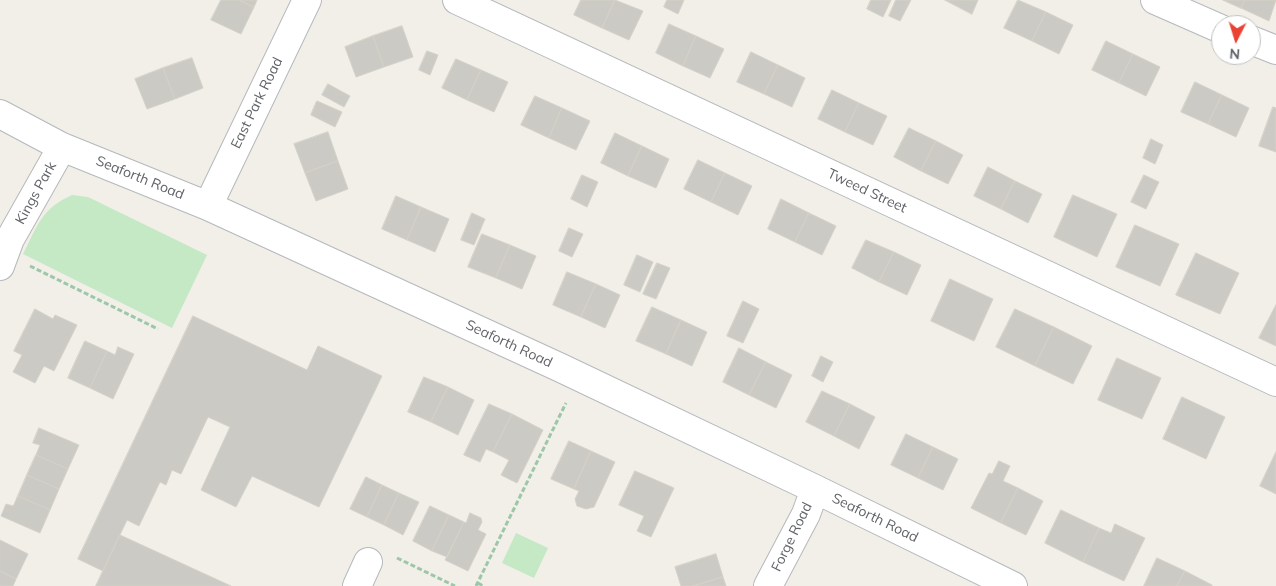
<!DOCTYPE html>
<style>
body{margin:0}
#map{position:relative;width:1276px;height:586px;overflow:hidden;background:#f1efe8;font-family:Mulish,sans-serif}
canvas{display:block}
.north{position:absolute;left:1211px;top:15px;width:50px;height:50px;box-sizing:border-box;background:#fff;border:1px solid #bfc1c3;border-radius:50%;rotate:185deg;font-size:14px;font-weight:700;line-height:20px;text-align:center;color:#5f6368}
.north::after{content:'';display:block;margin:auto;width:18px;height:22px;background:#ea4335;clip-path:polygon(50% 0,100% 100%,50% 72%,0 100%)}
</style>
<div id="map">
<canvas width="1276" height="586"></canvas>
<div class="north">N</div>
</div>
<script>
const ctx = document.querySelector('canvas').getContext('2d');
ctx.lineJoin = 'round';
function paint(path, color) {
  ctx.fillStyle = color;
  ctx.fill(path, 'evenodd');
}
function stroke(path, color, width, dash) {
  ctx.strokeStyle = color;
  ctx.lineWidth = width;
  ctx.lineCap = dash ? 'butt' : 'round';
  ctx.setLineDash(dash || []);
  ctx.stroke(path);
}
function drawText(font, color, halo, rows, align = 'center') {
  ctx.font = font + ' Mulish,sans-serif';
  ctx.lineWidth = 4.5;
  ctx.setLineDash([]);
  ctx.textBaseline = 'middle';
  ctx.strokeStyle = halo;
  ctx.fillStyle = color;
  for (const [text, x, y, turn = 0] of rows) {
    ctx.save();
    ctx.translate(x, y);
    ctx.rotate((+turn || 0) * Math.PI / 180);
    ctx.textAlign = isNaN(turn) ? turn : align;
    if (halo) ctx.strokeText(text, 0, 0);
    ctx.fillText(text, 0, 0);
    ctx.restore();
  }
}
paint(new Path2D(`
 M 72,195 L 88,197 L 207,255 L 172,328 L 23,254 C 38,225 41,209 72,195 Z
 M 516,533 L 548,548 L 534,578 L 502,563 Z`), '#c5e8c5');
const building = new Path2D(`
 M 221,0 L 239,0 L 254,7 L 241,34 L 211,20 Z
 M 239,0 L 257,0 L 254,7 Z
 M 581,0 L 615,0 L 602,28 L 574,15 Z
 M 615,0 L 643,11 L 629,40 L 602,28 Z
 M 667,0 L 684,0 L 678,14 L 664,7 Z
 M 871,0 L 891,0 L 883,17 L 867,9 Z
 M 896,0 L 911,0 L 900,21 L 889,16 Z
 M 945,0 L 978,0 L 972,14 Z
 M 1018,0 L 1046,12 L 1032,41 L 1004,28 Z
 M 1223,0 L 1245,0 L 1241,8 Z
 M 1245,0 L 1276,0 L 1269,21 L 1241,8 Z
 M 1046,12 L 1073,25 L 1059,54 L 1032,41 Z
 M 669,24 L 696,36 L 683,66 L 656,53 Z
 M 402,26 L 413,57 L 384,67 L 373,36 Z
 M 373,36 L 384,67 L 356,77 L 345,47 Z
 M 696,36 L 724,49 L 710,78 L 683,66 Z
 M 1106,41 L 1133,54 L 1119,83 L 1092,70 Z
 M 427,51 L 438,55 L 430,75 L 419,70 Z
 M 751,52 L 778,65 L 764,94 L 737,82 Z
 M 1133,54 L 1160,67 L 1146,96 L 1119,83 Z
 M 192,58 L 203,88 L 175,99 L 163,68 Z
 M 456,59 L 481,70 L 467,100 L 442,88 Z
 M 778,65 L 805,78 L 792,107 L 764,94 Z
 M 163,68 L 175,99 L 147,109 L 135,79 Z
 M 481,70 L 508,82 L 494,112 L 467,100 Z
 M 1195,82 L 1222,95 L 1208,124 L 1181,112 Z
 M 328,84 L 350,96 L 344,107 L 322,95 Z
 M 832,90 L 859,103 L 845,132 L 818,119 Z
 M 1222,95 L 1249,108 L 1236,137 L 1208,124 Z
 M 535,96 L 562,108 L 549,138 L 521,125 Z
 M 317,101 L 342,112 L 335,127 L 311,115 Z
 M 859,103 L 887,116 L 873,145 L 845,132 Z
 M 1273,107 L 1276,108 L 1276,152 L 1259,146 Z
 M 562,108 L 590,121 L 576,150 L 549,138 Z
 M 909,128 L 936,141 L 921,171 L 894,157 Z
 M 328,132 L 338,161 L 305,173 L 294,144 Z
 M 615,133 L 642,146 L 628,176 L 601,163 Z
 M 1151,139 L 1163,145 L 1155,164 L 1143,158 Z
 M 936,141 L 963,155 L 948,184 L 921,171 Z
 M 642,146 L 669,159 L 656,188 L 628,176 Z
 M 698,160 L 725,173 L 711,202 L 684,189 Z
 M 338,161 L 348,189 L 316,201 L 305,173 Z
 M 988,167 L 1015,181 L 1001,209 L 974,196 Z
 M 725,173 L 752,186 L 738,215 L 711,202 Z
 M 582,175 L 598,182 L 587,207 L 571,199 Z
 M 1144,175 L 1159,182 L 1146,209 L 1131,202 Z
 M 1015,181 L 1042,194 L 1028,223 L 1001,209 Z
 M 1073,195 L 1117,214 L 1097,257 L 1054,237 Z
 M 396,196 L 421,207 L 407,240 L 382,229 Z
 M 781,199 L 809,213 L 795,242 L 768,229 Z
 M 421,207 L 449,219 L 435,252 L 407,240 Z
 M 472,213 L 485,219 L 474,245 L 461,240 Z
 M 809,213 L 836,226 L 822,255 L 795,242 Z
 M 1135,225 L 1179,244 L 1160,286 L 1116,267 Z
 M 569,228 L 583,234 L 572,257 L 559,251 Z
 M 482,234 L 510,245 L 496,278 L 468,267 Z
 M 866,240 L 894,252 L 879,282 L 852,268 Z
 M 510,245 L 536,256 L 522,289 L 496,278 Z
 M 894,252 L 921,265 L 907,295 L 879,282 Z
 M 1196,253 L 1239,273 L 1220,314 L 1176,295 Z
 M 637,255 L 653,262 L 640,292 L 624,285 Z
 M 657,263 L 670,268 L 656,299 L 643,294 Z
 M 567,272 L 596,284 L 581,317 L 553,305 Z
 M 950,279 L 993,299 L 974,341 L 931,321 Z
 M 596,284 L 620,295 L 605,328 L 581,317 Z
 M 743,301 L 759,309 L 743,343 L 727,336 Z
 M 1276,305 L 1276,346 L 1259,338 Z
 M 652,307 L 681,320 L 666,354 L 636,341 Z
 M 35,309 L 53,319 L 55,315 L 77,325 L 54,371 L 44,366 L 35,383 L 13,372 L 22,355 L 14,351 Z
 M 1015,309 L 1054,327 L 1035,366 L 996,347 Z
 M 193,316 L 307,370 L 318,346 L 382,376 L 319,507 L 252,476 L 236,507 L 201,490 L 230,427 L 208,417 L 181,474 L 172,470 L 166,485 L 160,482 L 139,526 L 127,520 L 103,571 L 78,559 Z
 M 681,320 L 707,332 L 692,366 L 666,354 Z
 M 1054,327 L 1092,346 L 1073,384 L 1035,366 Z
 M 85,341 L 107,351 L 90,388 L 68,378 Z
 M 118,347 L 134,354 L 113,399 L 90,388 L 107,351 L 115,355 Z
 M 739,348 L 766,362 L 749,395 L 723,382 Z
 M 821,356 L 833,362 L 823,382 L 812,376 Z
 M 1117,358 L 1161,378 L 1142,419 L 1098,400 Z
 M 766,362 L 792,375 L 776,408 L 749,395 Z
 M 424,377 L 448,387 L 431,422 L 408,412 Z
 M 448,387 L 474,400 L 458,435 L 431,422 Z
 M 822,391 L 850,404 L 834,436 L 806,422 Z
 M 1182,397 L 1225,417 L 1206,459 L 1163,439 Z
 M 489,404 L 512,414 L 493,452 L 486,449 L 480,462 L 464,455 Z
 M 850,404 L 875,417 L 859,449 L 834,436 Z
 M 512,414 L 543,430 L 517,483 L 501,475 L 509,460 L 493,452 Z
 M 39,428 L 79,445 L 68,469 L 36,455 L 40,445 L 33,443 Z
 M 906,434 L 933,447 L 918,478 L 891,465 Z
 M 569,441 L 591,451 L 574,489 L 551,479 Z
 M 933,447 L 958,459 L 943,490 L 918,478 Z
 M 591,451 L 615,462 L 594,507 L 586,509 L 577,506 L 575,499 L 579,491 L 574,489 Z
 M 1276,452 L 1276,494 L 1260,486 Z
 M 36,455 L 68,469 L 59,489 L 27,475 Z
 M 999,461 L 1010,466 L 1003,481 L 1018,488 L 1001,523 L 971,508 L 989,473 L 992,474 Z
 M 635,471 L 674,488 L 651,537 L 637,531 L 644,516 L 619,505 Z
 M 27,475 L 59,489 L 50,510 L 18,496 Z
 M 366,477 L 382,485 L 367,517 L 350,509 Z
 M 382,485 L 399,493 L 384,525 L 367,517 Z
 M 1018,488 L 1043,501 L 1026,535 L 1001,523 Z
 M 399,493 L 419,502 L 403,535 L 384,525 Z
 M 18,496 L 50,510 L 40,533 L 1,516 L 6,504 L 13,506 Z
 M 430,506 L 449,515 L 432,551 L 413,541 Z
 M 1061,510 L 1099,528 L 1083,562 L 1045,543 Z
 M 470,513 L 481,518 L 482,522 L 478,530 L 486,534 L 468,571 L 445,560 L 464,522 L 466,523 Z
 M 449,515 L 464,522 L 447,557 L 432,551 Z
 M 1115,524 L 1145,538 L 1124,581 L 1083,562 L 1099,528 L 1111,533 Z
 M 120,535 L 231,586 L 96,586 Z
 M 0,540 L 28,554 L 16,579 L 0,571 Z
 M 716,554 L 723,577 L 693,586 L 681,586 L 675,567 Z
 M 1157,558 L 1185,571 L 1177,586 L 1144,586 Z
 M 0,571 L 16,579 L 13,586 L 0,586 Z
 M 1185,571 L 1212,585 L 1212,586 L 1177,586 Z
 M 723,577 L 726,586 L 693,586 Z`);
paint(building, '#cccac5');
stroke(building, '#d6d1c6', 1);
const minor = new Path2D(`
 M 457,0 L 1276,382
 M 1155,0 L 1221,29
 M 1251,40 L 1276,50
 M 0,114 L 62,147 L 208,206 L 561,368 L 815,489 L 1013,586
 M 208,206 L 307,0
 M 0,266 L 10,239 L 62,147
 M 357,586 L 368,562
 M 768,586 L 806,514 L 815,489`);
stroke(minor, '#b5b8bc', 30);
stroke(new Path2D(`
 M 30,266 L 158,329
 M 397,558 L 455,586
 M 478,583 L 483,586
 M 476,586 L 566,403`), '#9cc7a9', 3, [5, 2.5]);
stroke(minor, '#fff', 28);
drawText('14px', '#5f6368', '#fff', [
 ["East Park Road",257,103,-64],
 ["Seaforth Road",140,178,22],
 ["Tweed Street",867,191,25],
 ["Kings Park",36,193,-61],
 ["Seaforth Road",509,344,25],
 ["Seaforth Road",875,518,26],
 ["Forge Road",792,537,-64]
]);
</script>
